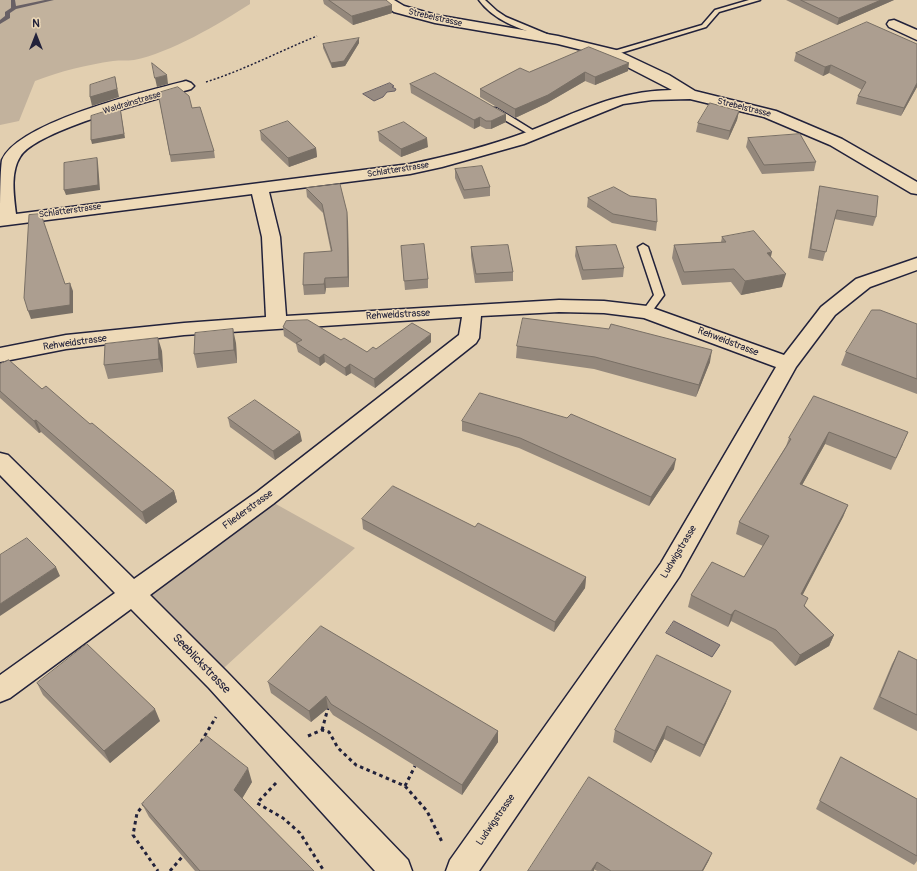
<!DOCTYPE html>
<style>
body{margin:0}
#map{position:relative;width:917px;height:871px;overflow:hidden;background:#e2cfb0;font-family:Pangolin,sans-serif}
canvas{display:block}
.north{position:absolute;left:16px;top:16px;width:40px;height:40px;-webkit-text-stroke:3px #eedab8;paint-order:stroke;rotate:0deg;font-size:11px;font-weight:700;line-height:16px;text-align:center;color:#22223b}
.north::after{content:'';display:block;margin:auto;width:14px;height:18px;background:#22223b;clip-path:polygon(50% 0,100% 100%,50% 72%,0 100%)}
</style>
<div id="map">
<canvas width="917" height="871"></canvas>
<div class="north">N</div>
</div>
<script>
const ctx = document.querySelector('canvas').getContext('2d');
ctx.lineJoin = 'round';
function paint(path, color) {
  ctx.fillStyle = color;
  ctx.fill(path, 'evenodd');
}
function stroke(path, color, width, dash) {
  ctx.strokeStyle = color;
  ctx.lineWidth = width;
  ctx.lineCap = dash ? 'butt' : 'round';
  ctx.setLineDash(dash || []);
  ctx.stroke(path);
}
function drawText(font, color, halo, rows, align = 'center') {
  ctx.font = font + ' Pangolin,sans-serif';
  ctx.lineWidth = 3;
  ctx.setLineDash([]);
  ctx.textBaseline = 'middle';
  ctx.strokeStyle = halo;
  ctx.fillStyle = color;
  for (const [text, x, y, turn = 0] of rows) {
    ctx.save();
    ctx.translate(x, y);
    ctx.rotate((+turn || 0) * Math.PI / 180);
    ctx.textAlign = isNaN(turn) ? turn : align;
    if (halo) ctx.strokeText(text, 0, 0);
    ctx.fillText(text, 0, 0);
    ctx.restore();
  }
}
paint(new Path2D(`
 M 0,0 L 250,0 L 250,4 C 219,24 170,53 134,60 C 127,61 120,60 113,61 C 86,65 61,71 35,81 L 19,121 L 0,125 Z
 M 265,498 L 355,548 L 214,677 L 132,594 Z`), '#c2b29d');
const water = new Path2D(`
 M 390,83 L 394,86 L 392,87 L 396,89 L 395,91 L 387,92 L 383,97 L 374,101 L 363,94 Z
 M 674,621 L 720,645 L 712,657 L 666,633 Z`);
paint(water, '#968a81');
stroke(water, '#686065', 1);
paint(new Path2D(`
 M 11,0 L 15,0 L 16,6 L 45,0 L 54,0 L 16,9 L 10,13 L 10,18 L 0,24 L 0,20 L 5,16 L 5,12 L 11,8 Z`), '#686065');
const lane = new Path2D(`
 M 479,0 L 485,0 L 497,11 L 506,17 L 554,37 L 548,38 C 523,30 495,22 479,0 Z
 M 749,0 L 760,0 L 719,12 L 706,27 L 614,55 L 607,53 L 702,25 L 715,10 Z
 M 491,108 L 497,108 L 539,134 L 532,136 L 491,112 Z
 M 643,244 L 648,247 L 664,295 L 650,314 L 647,315 L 642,312 L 654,295 L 638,247 Z`);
const street = new Path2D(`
 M 378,0 L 394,0 L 404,6 L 436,15 L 558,36 L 616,50 L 669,75 L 695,91 L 776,111 L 842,139 L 917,182 L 917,194 L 911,193 L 830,145 L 764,117 L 690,99 L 652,100 L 623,104 L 524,144 L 442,167 L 410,174 L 269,192 L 280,237 L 286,316 L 559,300 L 604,301 L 647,306 L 784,355 L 821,307 L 856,279 L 917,258 L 917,270 L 870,287 L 835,315 L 796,367 L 679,577 L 479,871 L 446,871 L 450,860 L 661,563 L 776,367 L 644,318 L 604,313 L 559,312 L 481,316 L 479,338 L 476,343 L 273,504 L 150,595 L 227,672 L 408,860 L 412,871 L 375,871 L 209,688 L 131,609 L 10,698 L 0,702 L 0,675 L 115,593 L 0,475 L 0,453 L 8,455 L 134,579 L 257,492 L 459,335 L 462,317 L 184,335 L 66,349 L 0,362 L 0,348 L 66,335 L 184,323 L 266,317 L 262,237 L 252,194 L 0,226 C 0,211 0,172 2,160 C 18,122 146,91 186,81 L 191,83 L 194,86 L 191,89 C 158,99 35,130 20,157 C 10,173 14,196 16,214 L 410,164 C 450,156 489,146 527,132 C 579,112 615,91 672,90 L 606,56 L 558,44 L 435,23 L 394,12 Z
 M 894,20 L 917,30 L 917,40 L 889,27 L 887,24 L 889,21 Z`);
stroke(lane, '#22223b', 3);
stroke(street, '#22223b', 3);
stroke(new Path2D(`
 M 206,82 C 244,70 280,51 317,36`), '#22223b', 1.5, [2, 2]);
stroke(new Path2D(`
 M 322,730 L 328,708
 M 308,736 L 322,730 L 329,732 L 338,748 L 356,765 L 405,786 L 427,811 L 443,844
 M 201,742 L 216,717
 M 276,783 L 257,803 L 283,818 L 300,833 L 324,871
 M 405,786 L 415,766
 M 145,803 L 137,813 L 133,835 L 158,871
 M 170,871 L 182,857`), '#22223b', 3, [3.5, 3.5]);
paint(lane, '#eedab8');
paint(street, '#eedab8');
paint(new Path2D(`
 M 323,0 L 386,0 L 392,13 L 353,25 L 324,4 Z
 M 786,0 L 894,0 L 837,25 Z
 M 359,43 L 345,66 L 332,68 L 323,48 L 323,44 Z
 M 917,44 L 917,87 L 901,116 L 856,104 L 858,96 L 862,90 L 829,73 L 823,76 L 794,61 L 796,53 Z
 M 628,71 L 595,85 L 585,81 L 547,103 L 515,118 L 480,97 L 480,89 L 529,72 Z
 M 410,84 L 506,122 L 491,129 L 486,129 L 480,126 L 474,129 L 411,93 Z
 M 158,93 L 192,108 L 214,151 L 215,158 L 171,162 Z
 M 739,111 L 737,120 L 728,140 L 696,132 L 698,123 Z
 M 260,131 L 316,148 L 317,157 L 289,167 L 261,140 Z
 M 378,132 L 428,147 L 401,157 L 379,141 Z
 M 748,138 L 816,162 L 814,171 L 762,174 L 746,147 Z
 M 455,169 L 490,187 L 490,196 L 464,199 L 455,178 Z
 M 820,186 L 876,217 L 873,226 L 834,219 L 823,261 L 808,258 L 818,195 Z
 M 306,188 L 348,221 L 349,287 L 326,288 L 325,294 L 304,295 L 303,285 L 331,252 L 323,213 L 307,197 Z
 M 630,196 L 657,222 L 656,231 L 612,223 L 587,207 L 588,198 Z
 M 722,237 L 771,258 L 782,287 L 741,295 L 731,282 L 682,285 L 672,258 L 674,245 L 721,242 Z
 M 401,246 L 428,279 L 428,288 L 405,290 Z
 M 471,247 L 513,272 L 513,281 L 475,283 L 471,256 Z
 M 576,247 L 624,268 L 623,277 L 582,280 L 575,256 Z
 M 917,324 L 917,394 L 841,365 L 846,352 Z
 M 283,327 L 341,340 L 367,352 L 376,349 L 431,342 L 375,388 L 351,373 L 346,376 L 325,362 L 320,366 L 298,352 L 296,344 L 284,336 Z
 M 236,343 L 237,363 L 197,368 L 194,354 Z
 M 517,346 L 710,362 L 696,397 L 594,369 L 516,358 Z
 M 162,351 L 163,372 L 108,379 L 104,365 Z
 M 0,364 L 42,389 L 174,491 L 177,502 L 146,524 L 41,432 L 39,433 L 0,398 Z
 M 814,396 L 903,444 L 891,470 L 825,444 L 802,485 L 848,505 L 843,517 L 802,595 L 805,606 L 834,635 L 829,646 L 795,666 L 772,642 L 731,621 L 728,627 L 688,607 L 691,595 L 744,577 L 763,546 L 736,534 L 739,522 L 786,446 L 789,438 Z
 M 228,418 L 302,441 L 275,460 L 230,427 Z
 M 462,421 L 674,469 L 649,506 L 519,448 L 462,431 Z
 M 362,519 L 586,577 L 585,588 L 554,632 L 363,529 Z
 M 899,651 L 917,660 L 917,731 L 873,709 L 892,664 Z
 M 268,682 L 498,731 L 498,742 L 462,795 L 333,715 L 328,708 L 311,722 L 271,693 Z
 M 37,683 L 160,721 L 110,763 L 43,695 Z
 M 726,703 L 700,757 L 664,739 L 651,763 L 613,742 L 615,730 Z
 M 841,757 L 917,799 L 917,861 L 914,865 L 816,809 Z
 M 589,777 L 709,860 L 703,871 L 597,871 L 595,870 Z
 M 252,782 L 242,798 L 314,871 L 195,871 L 149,817 L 142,804 Z`), '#94887c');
paint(new Path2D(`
 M 881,0 L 894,0 L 837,25 L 839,18 Z
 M 392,5 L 392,13 L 353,25 L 352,16 Z
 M 359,38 L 359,43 L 345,66 L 332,68 L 331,63 Z
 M 629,63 L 628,71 L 595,85 L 595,77 Z
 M 831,65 L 829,73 L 823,76 L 825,67 Z
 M 585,72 L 585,81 L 547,103 L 515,118 L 515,109 Z
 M 167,75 L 168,84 L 157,87 L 155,78 Z
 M 115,77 L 119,97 L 92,106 L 90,97 Z
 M 917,83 L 917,87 L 901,116 L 904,108 Z
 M 120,107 L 125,138 L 92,144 L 91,140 Z
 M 739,111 L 737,120 L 728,140 L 730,131 Z
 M 506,114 L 506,122 L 491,129 L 491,121 Z
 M 480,117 L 480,126 L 474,129 L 474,120 Z
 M 427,138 L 428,147 L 401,157 L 401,149 Z
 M 316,148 L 317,157 L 289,167 L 288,158 Z
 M 97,158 L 98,163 L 100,190 L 66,195 L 64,190 Z
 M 347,212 L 348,221 L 349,287 L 348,277 Z
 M 772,252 L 769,265 L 767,253 Z
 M 786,274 L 782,287 L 741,295 L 745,281 Z
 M 325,278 L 326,288 L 325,294 L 324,284 Z
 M 70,283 L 73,291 L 73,313 L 31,319 L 28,311 Z
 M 233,329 L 236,343 L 237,363 L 234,350 Z
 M 431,334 L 431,342 L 375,388 L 374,379 Z
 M 158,338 L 162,351 L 163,372 L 159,359 Z
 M 712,350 L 710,362 L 696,397 L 699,385 Z
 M 324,354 L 325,362 L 320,366 L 319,358 Z
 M 350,364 L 351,373 L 346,376 L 345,368 Z
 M 36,420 L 41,432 L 39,433 L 34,421 Z
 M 300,432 L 302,441 L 275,460 L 273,451 Z
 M 829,432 L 825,444 L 796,496 L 800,484 Z
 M 676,459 L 674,469 L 649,506 L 651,497 Z
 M 174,491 L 177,502 L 146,524 L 142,512 Z
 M 848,505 L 843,517 L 797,606 L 801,594 Z
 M 56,567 L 60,576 L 0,616 L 0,604 Z
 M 586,577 L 585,588 L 554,632 L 555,622 Z
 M 735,610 L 731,621 L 728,627 L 731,615 Z
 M 834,635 L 829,646 L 795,666 L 800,655 Z
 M 731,691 L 726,703 L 700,757 L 704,745 Z
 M 326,696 L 328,708 L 311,722 L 309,711 Z
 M 155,709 L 160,721 L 110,763 L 104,751 Z
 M 667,726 L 664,739 L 651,763 L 655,751 Z
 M 498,731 L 498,742 L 462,795 L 462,785 Z
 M 248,768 L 252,782 L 239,804 L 234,790 Z
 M 712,853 L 709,860 L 703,871 L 702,871 Z
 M 597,862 L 594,871 L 591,871 Z`), '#786f65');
const building = new Path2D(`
 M 329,0 L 386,0 L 392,5 L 352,16 Z
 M 801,0 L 881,0 L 839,18 Z
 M 867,22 L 917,44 L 917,83 L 904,108 L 858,96 L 866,82 L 831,65 L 825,67 L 796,53 Z
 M 359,38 L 344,61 L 331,63 L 323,44 Z
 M 589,47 L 629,63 L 595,77 L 585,72 L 548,95 L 515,109 L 480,89 L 520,68 L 529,72 Z
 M 152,63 L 167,75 L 155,78 Z
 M 435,73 L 506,114 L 491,121 L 486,121 L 480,117 L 474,120 L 410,84 Z
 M 115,77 L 117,89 L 90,97 L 90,85 Z
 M 178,87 L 189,96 L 192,108 L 200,107 L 214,151 L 170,155 L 158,93 Z
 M 710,103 L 739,111 L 730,131 L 698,123 Z
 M 120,107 L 124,134 L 91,140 L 91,116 Z
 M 288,121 L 316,148 L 288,158 L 260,131 Z
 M 404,122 L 427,138 L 401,149 L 378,132 Z
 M 800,134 L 816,162 L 764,165 L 748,138 Z
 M 97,158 L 98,185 L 64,190 L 64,163 Z
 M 482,166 L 490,187 L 464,190 L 455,169 Z
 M 340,184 L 347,212 L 348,277 L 325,278 L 324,284 L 303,285 L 304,253 L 332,251 L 322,204 L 306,188 Z
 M 820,186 L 878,196 L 876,217 L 837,210 L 826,252 L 811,249 Z
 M 614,187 L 630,196 L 656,199 L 657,222 L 613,214 L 588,198 Z
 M 41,214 L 65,284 L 70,283 L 70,305 L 28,311 L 24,298 L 29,215 Z
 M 754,231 L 772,252 L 767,253 L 786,274 L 745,281 L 734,269 L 684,272 L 674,245 L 726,242 L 722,237 Z
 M 424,244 L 428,279 L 404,281 L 401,246 Z
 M 508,245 L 513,272 L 476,274 L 471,247 Z
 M 616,245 L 624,268 L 583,270 L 576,247 Z
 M 872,310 L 880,310 L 917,324 L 917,379 L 846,352 Z
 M 523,318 L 609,329 L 611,324 L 712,350 L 699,385 L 595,357 L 517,346 Z
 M 308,320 L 341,340 L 344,338 L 367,352 L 373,347 L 376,349 L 412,323 L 431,334 L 374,379 L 350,364 L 345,368 L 324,354 L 319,358 L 296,343 L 302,340 L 283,327 L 286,321 Z
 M 233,329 L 234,350 L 194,354 L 195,333 Z
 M 158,338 L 159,359 L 104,365 L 105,344 Z
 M 9,360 L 42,389 L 46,386 L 90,424 L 92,423 L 174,491 L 142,512 L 36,420 L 34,421 L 0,391 L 0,364 Z
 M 480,393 L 567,418 L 571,414 L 676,459 L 651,497 L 520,438 L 462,421 Z
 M 814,396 L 908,432 L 896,458 L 829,432 L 800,484 L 848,505 L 801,594 L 808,598 L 804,606 L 834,635 L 800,655 L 776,630 L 735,610 L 731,615 L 691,595 L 712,562 L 744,577 L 769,536 L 739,522 L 791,439 L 789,438 Z
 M 255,400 L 300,432 L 273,451 L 228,418 Z
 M 393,486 L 475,527 L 478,523 L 586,577 L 555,622 L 362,519 Z
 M 27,538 L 56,567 L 0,604 L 0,555 Z
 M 321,626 L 498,731 L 462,785 L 331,704 L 326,696 L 309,711 L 268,682 Z
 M 87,644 L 155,709 L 104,751 L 37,683 Z
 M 899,651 L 917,660 L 917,715 L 880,697 Z
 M 657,655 L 731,691 L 704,745 L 667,726 L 655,751 L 615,730 Z
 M 207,736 L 248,768 L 234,790 L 314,871 L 200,871 L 142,804 Z
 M 841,757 L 917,799 L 917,856 L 820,801 Z
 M 589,777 L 712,853 L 702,871 L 611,871 L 597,862 L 591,871 L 528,871 Z`);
paint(building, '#ac9e90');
stroke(building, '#786f65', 1);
drawText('9px', '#22223b', '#eedab8', [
 ["Strebelstrasse",435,18,13],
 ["Waldrainstrasse",132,103,-17],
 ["Strebelstrasse",744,108,14],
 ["Schlatterstrasse",398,170,-9],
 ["Schlatterstrasse",70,211,-8]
]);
drawText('10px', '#22223b', '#eedab8', [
 ["Rehweidstrasse",398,315,-3],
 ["Rehweidstrasse",728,342,21],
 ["Rehweidstrasse",75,343,-8],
 ["Fliederstrasse",248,510,-36],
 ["Ludwigstrasse",679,552,-59],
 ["Ludwigstrasse",496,820,-55]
]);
drawText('12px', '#22223b', '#eedab8', [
 ["Seeblickstrasse",201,664,46]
]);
</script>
